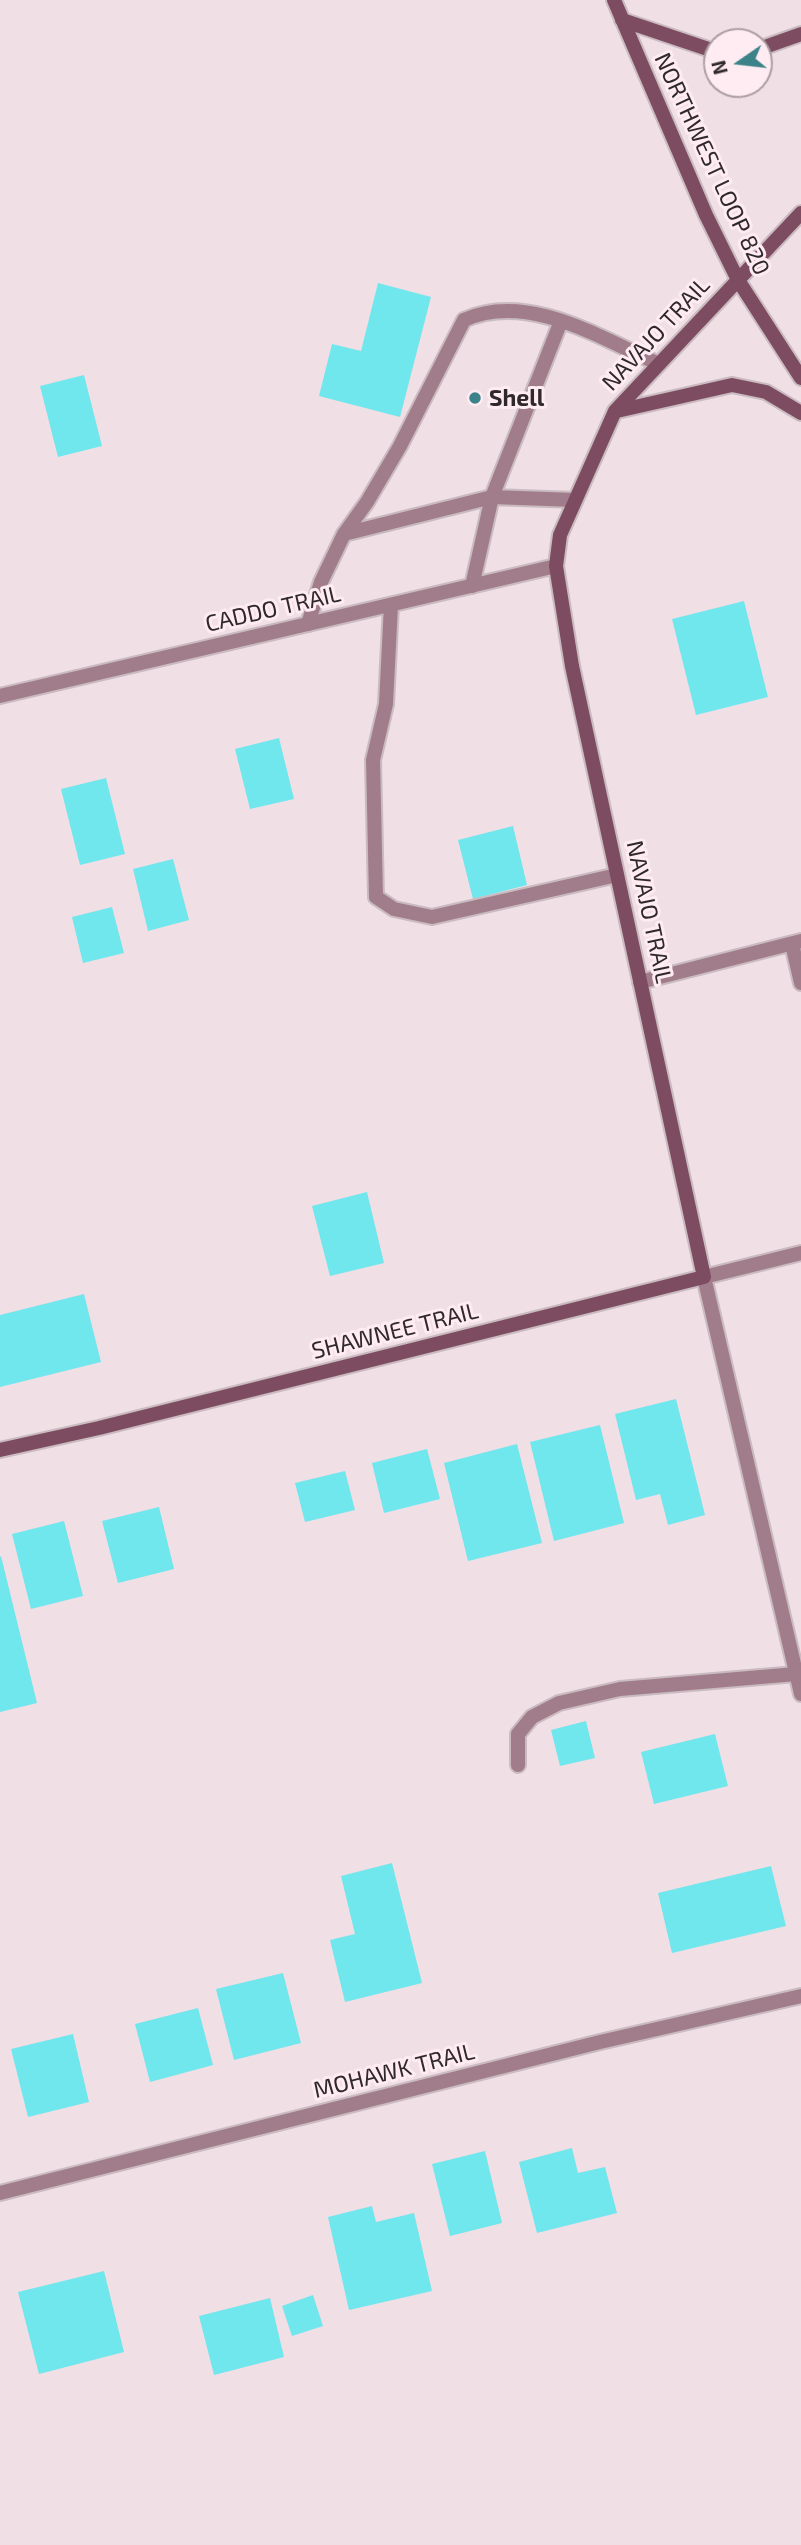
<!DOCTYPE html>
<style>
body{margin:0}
#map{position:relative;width:801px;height:2545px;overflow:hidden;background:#f0dfe5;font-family:"Exo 2",sans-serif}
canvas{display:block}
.north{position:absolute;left:703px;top:28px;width:70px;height:70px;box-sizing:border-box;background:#feecf2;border:2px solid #ac9ea3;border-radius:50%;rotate:256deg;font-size:19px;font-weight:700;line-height:28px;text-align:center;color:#30292c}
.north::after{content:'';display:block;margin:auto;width:24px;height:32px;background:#3b8388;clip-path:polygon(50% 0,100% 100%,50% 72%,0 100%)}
</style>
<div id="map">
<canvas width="801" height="2545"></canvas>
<div class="north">N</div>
</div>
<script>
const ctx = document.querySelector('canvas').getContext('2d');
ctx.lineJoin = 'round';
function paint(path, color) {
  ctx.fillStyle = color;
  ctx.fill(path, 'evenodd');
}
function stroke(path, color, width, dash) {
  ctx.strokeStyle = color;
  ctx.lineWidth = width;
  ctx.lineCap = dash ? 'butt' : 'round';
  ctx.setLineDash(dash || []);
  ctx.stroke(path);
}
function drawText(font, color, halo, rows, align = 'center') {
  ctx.font = font + ' "Exo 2",sans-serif';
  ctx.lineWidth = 6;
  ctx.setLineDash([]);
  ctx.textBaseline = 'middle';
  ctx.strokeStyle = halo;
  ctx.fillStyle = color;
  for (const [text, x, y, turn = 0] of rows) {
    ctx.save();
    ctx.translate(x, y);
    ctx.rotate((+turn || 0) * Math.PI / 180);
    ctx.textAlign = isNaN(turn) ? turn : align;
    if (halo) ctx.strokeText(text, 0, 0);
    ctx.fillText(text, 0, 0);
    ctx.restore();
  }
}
paint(new Path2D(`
 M 378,283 L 431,297 L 400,417 L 319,396 L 332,344 L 361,351 Z
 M 84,375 L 102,446 L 58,457 L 40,386 Z
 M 744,601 L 768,697 L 696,715 L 672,619 Z
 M 279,738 L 294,799 L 250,809 L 235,749 Z
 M 106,778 L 125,854 L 80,865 L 61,789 Z
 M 513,826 L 527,885 L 473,899 L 458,840 Z
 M 173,859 L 189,920 L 148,931 L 133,869 Z
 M 112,907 L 124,953 L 83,963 L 72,917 Z
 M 367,1192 L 384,1263 L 330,1276 L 312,1206 Z
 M 84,1294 L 101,1362 L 0,1387 L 0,1315 Z
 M 676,1399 L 705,1515 L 668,1525 L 660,1494 L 636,1500 L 615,1414 Z
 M 600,1425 L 624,1523 L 554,1541 L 530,1442 Z
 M 517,1444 L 542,1543 L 468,1561 L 444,1463 Z
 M 427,1449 L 440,1499 L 384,1513 L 372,1463 Z
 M 345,1471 L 355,1510 L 305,1522 L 295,1483 Z
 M 159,1507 L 174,1569 L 118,1583 L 102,1521 Z
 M 64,1521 L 83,1596 L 31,1609 L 12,1534 Z
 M 1,1556 L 37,1703 L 0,1712 L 0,1557 Z
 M 586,1721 L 595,1758 L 560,1766 L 551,1730 Z
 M 715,1734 L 728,1786 L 654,1804 L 641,1752 Z
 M 392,1863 L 422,1983 L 345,2002 L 330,1940 L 355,1934 L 341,1876 Z
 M 771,1866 L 786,1926 L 672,1953 L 658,1893 Z
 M 283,1973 L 301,2043 L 234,2060 L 216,1989 Z
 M 198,2008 L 213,2065 L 150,2082 L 135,2024 Z
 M 73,2034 L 89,2102 L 28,2117 L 11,2049 Z
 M 572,2148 L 578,2173 L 605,2167 L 617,2213 L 537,2233 L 519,2162 Z
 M 485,2151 L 502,2223 L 450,2236 L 432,2164 Z
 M 372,2206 L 376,2222 L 414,2213 L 432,2291 L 349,2310 L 328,2217 Z
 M 104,2271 L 124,2352 L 39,2374 L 18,2292 Z
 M 313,2295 L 323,2326 L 292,2336 L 282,2306 Z
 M 270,2298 L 284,2357 L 214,2375 L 199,2316 Z`), '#70e6ed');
const lane = new Path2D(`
 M 344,534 L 492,497 L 575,500
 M 472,586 L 492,497 L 561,321
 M 391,605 L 386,704 L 373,760 L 376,897 L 394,909 L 432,917 L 617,875
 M 308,624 L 321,582 L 344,534 L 367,502 L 400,446 L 464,320 C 528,291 602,339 659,364
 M 792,944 L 801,983
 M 640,982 L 801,941
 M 518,1765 L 518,1734 L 532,1717 L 559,1703 L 620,1689 L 796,1674`);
const street = new Path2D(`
 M 0,696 L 556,566
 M 801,1253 L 704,1277 L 801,1694
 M 0,2193 L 600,2042 L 801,1996`);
const secondary = new Path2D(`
 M 614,0 L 706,215 L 738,280 L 801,378
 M 622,20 L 717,52
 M 759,49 L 801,34
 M 617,411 L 732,385 L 766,392 L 801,413
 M 0,1450 L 99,1428 L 704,1277 L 572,666 L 556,566 L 560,535 L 615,411 L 801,213`);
stroke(lane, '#cabbc0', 18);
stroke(street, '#cabbc0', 18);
stroke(secondary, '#cabbc0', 18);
stroke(lane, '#a17d8b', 14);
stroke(street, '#a17d8b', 14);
stroke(secondary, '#7e4c61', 14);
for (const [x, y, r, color] of [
 [475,398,7,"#3b8388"]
]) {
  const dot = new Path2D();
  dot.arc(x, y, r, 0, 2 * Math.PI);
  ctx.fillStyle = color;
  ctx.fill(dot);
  stroke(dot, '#feecf2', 2.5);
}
drawText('23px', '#30292c', '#feecf2', [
 ["NORTHWEST LOOP 820",712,164,65],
 ["NAVAJO TRAIL",656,334,-47],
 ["CADDO TRAIL",273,609,-13],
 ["NAVAJO TRAIL",649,912,78],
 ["SHAWNEE TRAIL",395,1331,-14],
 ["MOHAWK TRAIL",394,2071,-14]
]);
drawText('bold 23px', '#30292c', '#feecf2', [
 ["Shell",489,398]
], 'left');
</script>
